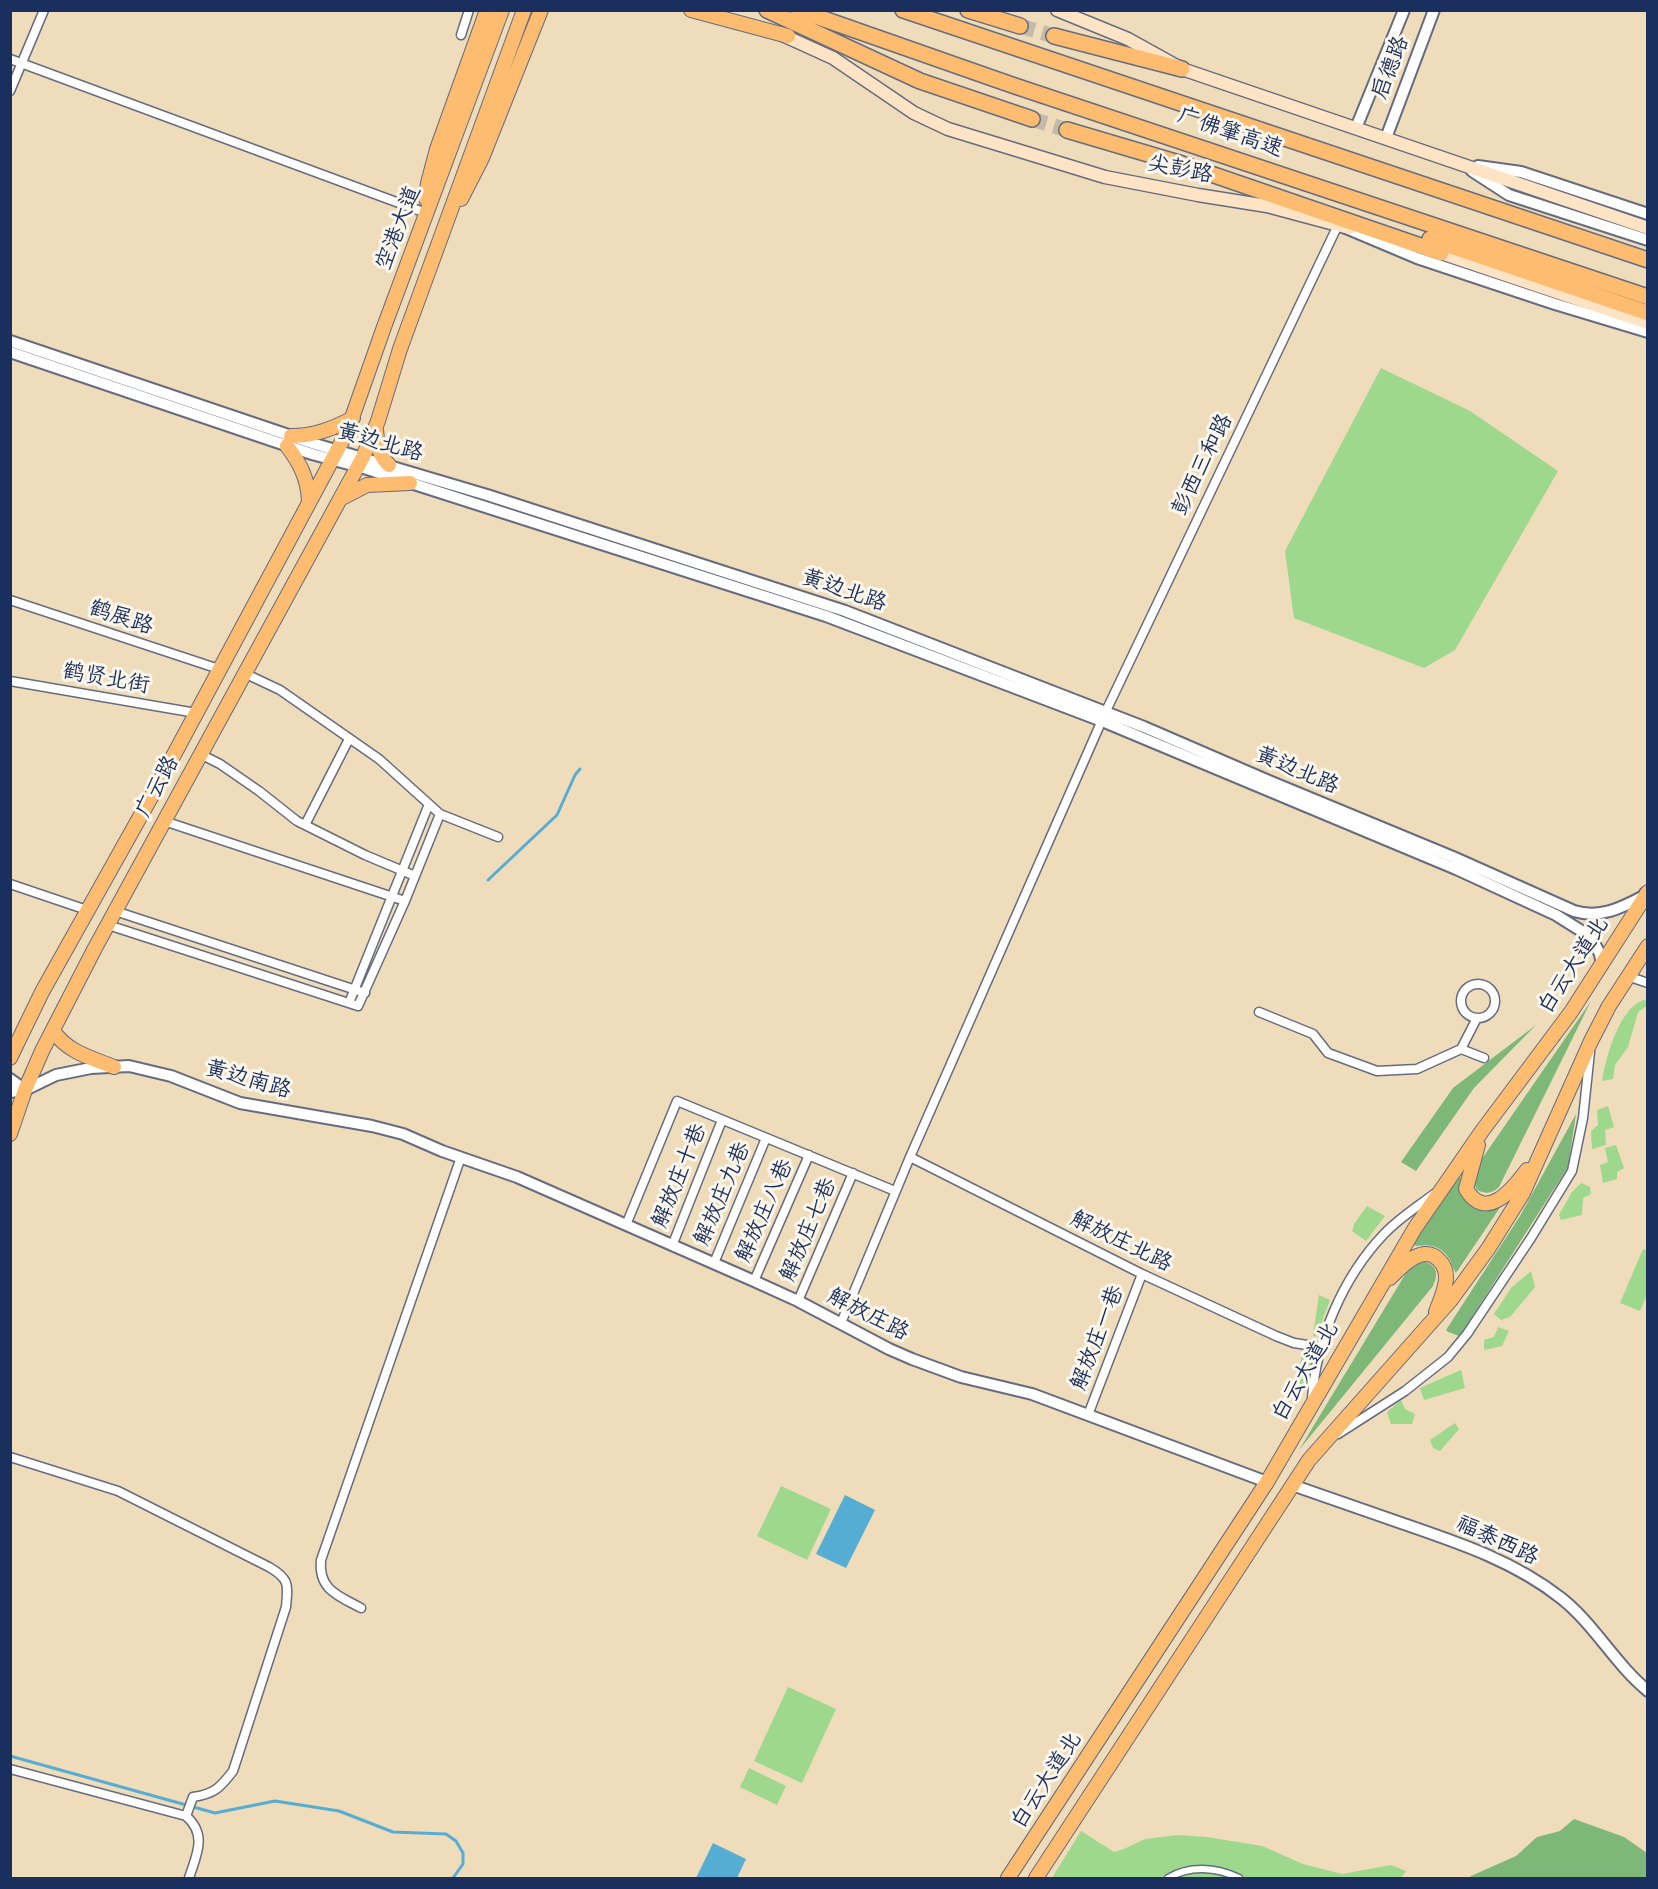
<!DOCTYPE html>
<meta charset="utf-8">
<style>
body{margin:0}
#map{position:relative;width:1658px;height:1889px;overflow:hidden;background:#efdcbb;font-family:Sriracha,sans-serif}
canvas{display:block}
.frame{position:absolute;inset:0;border:12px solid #1b2f5e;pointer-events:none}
</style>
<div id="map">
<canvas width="1658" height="1889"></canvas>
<div class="frame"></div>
</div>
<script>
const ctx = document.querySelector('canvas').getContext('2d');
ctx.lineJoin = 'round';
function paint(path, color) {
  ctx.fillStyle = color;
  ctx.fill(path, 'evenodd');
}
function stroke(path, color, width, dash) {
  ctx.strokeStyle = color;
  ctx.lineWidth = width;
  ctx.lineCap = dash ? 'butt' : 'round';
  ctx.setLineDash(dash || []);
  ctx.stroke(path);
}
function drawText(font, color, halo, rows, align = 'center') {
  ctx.font = font + ' Sriracha,"LXGW WenKai TC",sans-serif';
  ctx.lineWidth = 6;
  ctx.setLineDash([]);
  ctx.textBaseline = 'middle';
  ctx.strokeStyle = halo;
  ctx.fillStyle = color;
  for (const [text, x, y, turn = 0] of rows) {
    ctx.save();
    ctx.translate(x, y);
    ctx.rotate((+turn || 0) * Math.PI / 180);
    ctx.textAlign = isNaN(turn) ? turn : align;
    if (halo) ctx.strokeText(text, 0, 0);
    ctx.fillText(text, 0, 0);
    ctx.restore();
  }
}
paint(new Path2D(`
 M 1381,368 L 1470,411 L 1558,471 L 1455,650 L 1424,668 L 1294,618 L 1285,551 Z
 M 1647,999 L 1647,1006 L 1638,1012 L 1628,1047 L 1615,1065 L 1613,1079 L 1602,1081 C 1606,1057 1620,1004 1647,999 Z
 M 1608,1106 L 1614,1127 L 1605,1130 L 1606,1145 L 1592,1149 L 1591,1131 L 1598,1125 L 1597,1110 Z
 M 1616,1145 L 1624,1168 L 1617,1172 L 1617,1179 L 1603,1183 L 1600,1165 L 1608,1162 L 1605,1148 Z
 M 1581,1183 L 1590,1187 L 1591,1194 L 1583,1198 L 1582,1215 L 1561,1220 L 1559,1215 L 1572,1192 Z
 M 1367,1206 L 1385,1216 L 1366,1241 L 1352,1231 L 1354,1224 Z
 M 1643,1249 L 1647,1251 L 1647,1295 L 1640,1311 L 1620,1303 Z
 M 1531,1271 L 1535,1287 L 1510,1317 L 1501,1320 L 1494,1314 L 1511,1288 Z
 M 1319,1295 L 1330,1300 L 1316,1337 L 1313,1335 Z
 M 1498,1327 L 1509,1331 L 1502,1346 L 1484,1350 L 1484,1340 L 1494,1337 Z
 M 1305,1349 L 1309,1350 L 1313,1354 L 1307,1384 L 1303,1385 L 1298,1383 L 1302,1354 Z
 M 1461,1370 L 1465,1388 L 1424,1400 L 1420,1388 Z
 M 1401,1400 L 1405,1409 L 1415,1414 L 1412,1424 L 1391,1424 L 1387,1412 Z
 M 1455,1423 L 1459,1429 L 1440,1451 L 1433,1448 L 1430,1440 Z
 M 781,1486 L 831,1509 L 807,1560 L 757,1536 Z
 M 788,1687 L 836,1709 L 802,1783 L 754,1761 Z
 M 749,1768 L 786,1786 L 777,1805 L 740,1787 Z
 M 1081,1831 L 1114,1852 L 1124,1849 L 1145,1839 L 1177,1835 L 1207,1837 L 1262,1846 L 1303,1864 L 1342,1874 L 1391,1865 L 1406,1871 L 1401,1878 L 1052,1878 Z`), '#9dd88c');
paint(new Path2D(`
 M 1591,1001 L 1499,1187 C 1492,1194 1486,1194 1477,1190 L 1474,1184 L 1479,1163 Z
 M 1536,1025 L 1474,1088 L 1416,1171 L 1401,1162 L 1453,1088 Z
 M 1576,1114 L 1568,1167 L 1463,1331 L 1459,1336 L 1448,1332 L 1446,1330 L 1520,1216 Z
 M 1459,1176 L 1461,1178 C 1454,1206 1481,1206 1501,1206 L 1456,1273 C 1453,1269 1452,1265 1450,1260 C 1442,1246 1430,1244 1416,1246 L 1413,1244 Z
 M 1423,1261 C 1437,1265 1439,1273 1433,1286 L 1299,1450 L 1406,1273 L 1413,1265 Z
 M 1574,1819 L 1624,1837 L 1647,1853 L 1647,1878 L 1469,1878 L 1471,1876 L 1516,1856 L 1537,1837 L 1560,1831 Z`), '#7eb878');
paint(new Path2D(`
 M 845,1495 L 875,1510 L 846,1568 L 816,1554 Z
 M 713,1843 L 746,1859 L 737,1878 L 696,1878 Z`), '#56add3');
stroke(new Path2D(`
 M 488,880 L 557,815 L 575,775 L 580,769
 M 10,1756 L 215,1813 L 275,1801 L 339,1811 L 393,1832 L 446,1834 L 456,1841 L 463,1853 L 463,1864 L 453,1878`), '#56add3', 3);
stroke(new Path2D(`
 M 1020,26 L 1054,36
 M 1032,119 L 1067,130`), '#c5b9a8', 15, [15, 8]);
const pedestrian = new Path2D(`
 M 1168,1878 C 1190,1865 1216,1867 1239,1878`);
const minor = new Path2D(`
 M 461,35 L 469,10
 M 10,59 L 426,213
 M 10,91 L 44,10
 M 10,600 L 219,669
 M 244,673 L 280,690 L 379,759 L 440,814 L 498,837
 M 10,681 L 196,713
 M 200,754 L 220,764 L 259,791 L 297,821 L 365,855 L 415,876
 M 164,821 L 405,901
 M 305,825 L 349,739
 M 10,884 L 87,910
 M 115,911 L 365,993
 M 108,925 L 358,1006 L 405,901 L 440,814
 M 1627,976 L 1648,983
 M1461 1001a17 17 0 1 1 34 0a17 17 0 1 1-34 0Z
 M 349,1003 L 429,804
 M 1259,1012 L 1313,1034 L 1328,1053 L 1377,1071 L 1417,1069 L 1461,1049 L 1477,1018
 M 1461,1049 L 1484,1058
 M 910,1157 L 1142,1274 L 1276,1336 L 1294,1343 L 1320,1347
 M 626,1225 L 677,1101 L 895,1191
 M 672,1246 L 722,1120
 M 714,1263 L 766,1138
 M 754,1281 L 809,1155
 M 798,1301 L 853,1173
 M 841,1323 L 910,1157 L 1106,711 L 1338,225
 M 1312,1399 C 1316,1340 1343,1277 1384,1234 C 1399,1218 1417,1207 1434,1194
 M 1088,1415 L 1142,1274
 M 1338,1434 L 1405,1391 L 1448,1357 L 1467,1334 L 1531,1238 L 1572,1171 L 1583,1118 L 1590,1052
 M 10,1457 L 118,1491 L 269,1567 C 290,1579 288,1585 286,1607 L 233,1771 C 220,1788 214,1794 193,1797 L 186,1816
 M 361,1608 C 339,1596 318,1590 321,1560 L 461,1157
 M 10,1769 L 186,1816 C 208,1835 196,1856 189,1878`);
const tertiary = new Path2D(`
 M 1356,128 L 1404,10
 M 1386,138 L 1434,10
 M 1478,166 L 1521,172 L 1648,214
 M 1472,171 L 1509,195 L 1648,240
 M 1341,226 L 1417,258 L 1555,304 L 1648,332
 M 10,341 L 315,444 L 487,495 L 845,611 L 1144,727 L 1269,781 L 1453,857 L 1574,911 C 1600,919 1621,908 1644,896 L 1645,893
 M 10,352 L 312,454 L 367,469 L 826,616 L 1102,721 L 1456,869 L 1556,915 L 1591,937 L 1600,954 L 1602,965
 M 10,1079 L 25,1090
 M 10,1092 L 25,1090 L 56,1075 L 91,1068 L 129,1066 L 171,1076 L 240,1103 L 372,1126 L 403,1134 L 442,1151 L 517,1177 L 754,1281 L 798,1301 L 889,1349 L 912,1359 L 961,1377 L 1032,1394 L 1267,1482
 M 1292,1485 C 1330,1498 1367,1511 1404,1524 C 1459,1543 1514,1561 1561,1598 C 1595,1625 1614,1663 1648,1691`);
const secondary = new Path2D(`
 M 1057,10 L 1128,39 L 1182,69 L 1648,228
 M 778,33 L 833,58 L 914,113 L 948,129 L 1105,177 L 1198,195 L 1267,206 L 1349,228
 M 1432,250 L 1648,323`);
const primary = new Path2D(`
 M 691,10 L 788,36
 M 426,199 L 428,183 L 437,149 L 487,10
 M 461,199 L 482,158 L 541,10
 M 376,429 C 377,443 378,455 389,465
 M 291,436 C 314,436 332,429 353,418
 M 287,446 C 300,463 308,479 309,501
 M 340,499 L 367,485 L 410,483
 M 53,1031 C 69,1053 90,1057 114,1067
 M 10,1058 L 42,992 L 155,790 L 347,432 L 384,327 L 502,10
 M 10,1134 L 25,1090 L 42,1051 L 95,948 L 363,457 L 378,421 L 400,349 L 524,10`);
const trunk = new Path2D(`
 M 1478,1145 L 1466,1189 C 1486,1223 1513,1189 1527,1170
 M 1390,1278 C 1398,1270 1409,1258 1420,1255 C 1426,1253 1433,1254 1438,1259 C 1454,1273 1442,1295 1436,1312
 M 1008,1878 L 1267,1482 L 1415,1228 L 1482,1131 L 1571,1012 L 1648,892
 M 1036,1878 L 1309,1460 L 1450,1301 L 1488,1249 L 1523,1193 L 1591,1041 L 1609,1006 L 1648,946`);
const motorway = new Path2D(`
 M 767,10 L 920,81 L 1032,119
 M 798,10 L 1012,85 L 1648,297
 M 903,10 L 1648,260
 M 968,10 L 1020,26
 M 1054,36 L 1182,69
 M 1067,130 L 1182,164 L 1441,253
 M 1430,239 L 1648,313`);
stroke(pedestrian, '#656c7f', 9);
stroke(minor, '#656c7f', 11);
stroke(tertiary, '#656c7f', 14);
stroke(secondary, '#656c7f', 15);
stroke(primary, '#656c7f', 16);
stroke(trunk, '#656c7f', 16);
stroke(motorway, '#656c7f', 18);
stroke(pedestrian, '#fff', 6);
stroke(minor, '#fff', 8);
stroke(tertiary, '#fff', 10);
stroke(secondary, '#fee4c5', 12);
stroke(primary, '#fdbc6f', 14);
stroke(trunk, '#fdbc6f', 14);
stroke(motorway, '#fdbc6f', 15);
drawText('22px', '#1b2f5e', '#fbf7ec', [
 ["启德路",1391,68,-69],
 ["广佛肇高速",1230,133,19],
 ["尖彭路",1180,170,11],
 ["空港大道",399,228,-69],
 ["黄边北路",380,443,16],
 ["彭西三和路",1203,465,-64],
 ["黄边北路",844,591,19],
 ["鹤展路",121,618,18],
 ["鹤贤北街",106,679,10],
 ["黄边北路",1297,771,23],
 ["广云路",158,787,-62],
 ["白云大道北",1574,966,-57],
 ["黄边南路",248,1080,16],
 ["解放庄十巷",680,1176,-68],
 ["解放庄九巷",723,1194,-67],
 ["解放庄八巷",765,1211,-66],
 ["解放庄七巷",809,1230,-67],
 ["解放庄北路",1121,1242,26],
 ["解放庄路",868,1315,27],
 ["解放庄一巷",1098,1338,-69],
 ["白云大道北",1306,1372,-60],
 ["福泰西路",1497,1541,25],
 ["白云大道北",1047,1781,-57]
]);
</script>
